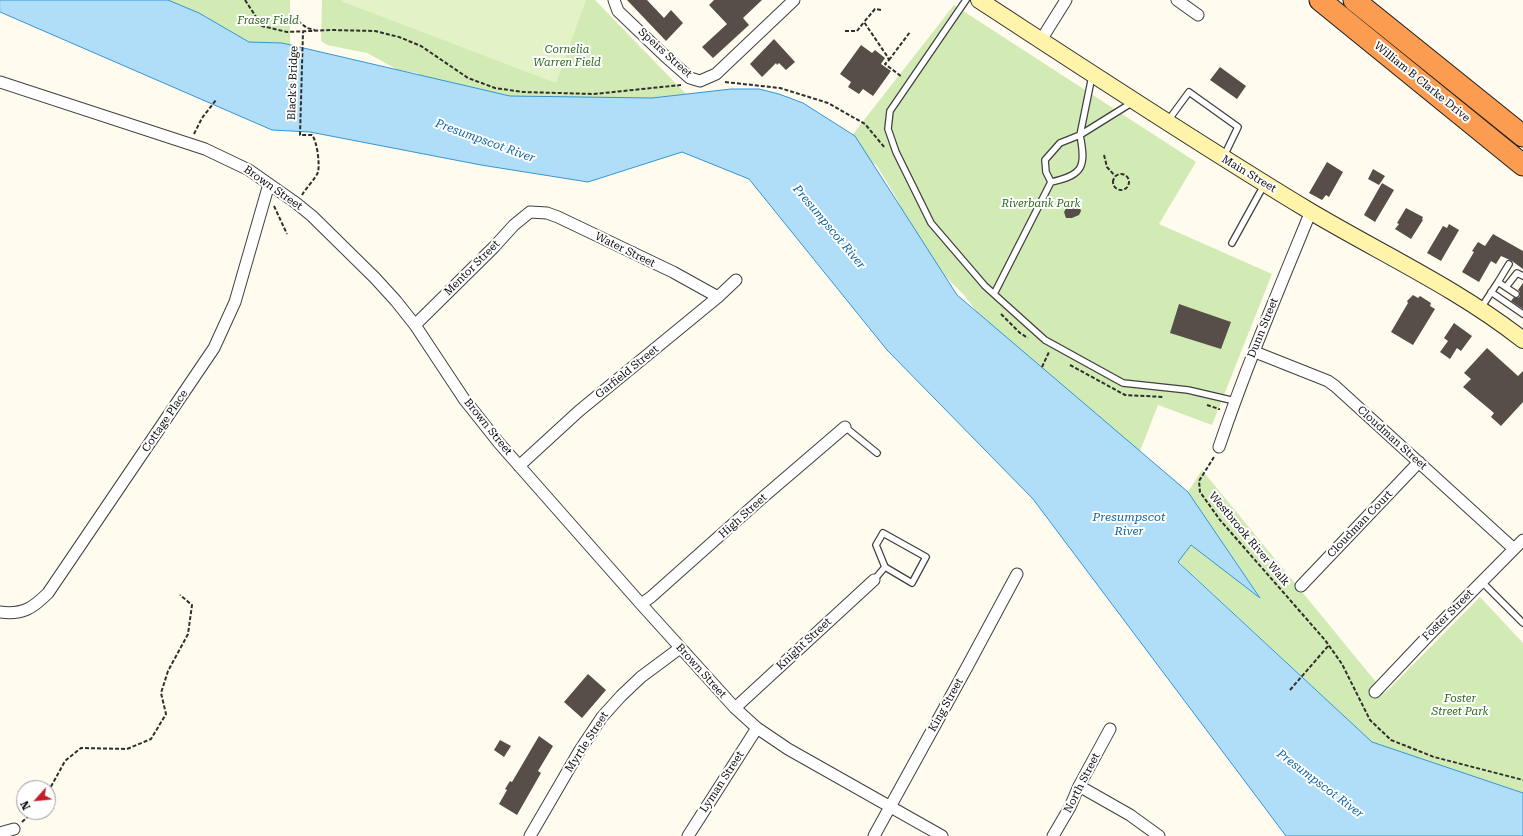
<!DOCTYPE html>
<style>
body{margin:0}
#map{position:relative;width:1523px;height:836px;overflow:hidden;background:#fffbee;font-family:"Roboto Serif",serif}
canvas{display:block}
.north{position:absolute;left:16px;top:780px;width:40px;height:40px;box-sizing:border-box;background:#fff;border:1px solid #9e9e9e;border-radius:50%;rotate:243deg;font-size:11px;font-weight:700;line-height:16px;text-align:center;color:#0d0d0d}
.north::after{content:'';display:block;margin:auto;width:14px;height:18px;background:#c41f28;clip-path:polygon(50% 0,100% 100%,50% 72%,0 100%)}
</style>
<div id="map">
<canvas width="1523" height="836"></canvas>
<div class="north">N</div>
</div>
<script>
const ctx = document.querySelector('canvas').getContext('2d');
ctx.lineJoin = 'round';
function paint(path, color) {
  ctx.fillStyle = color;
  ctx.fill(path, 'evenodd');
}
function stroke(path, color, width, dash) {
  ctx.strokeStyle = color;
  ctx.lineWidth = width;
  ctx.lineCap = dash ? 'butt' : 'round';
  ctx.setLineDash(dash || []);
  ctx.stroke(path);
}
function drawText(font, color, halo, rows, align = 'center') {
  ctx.font = font + ' "Roboto Serif",serif';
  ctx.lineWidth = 4;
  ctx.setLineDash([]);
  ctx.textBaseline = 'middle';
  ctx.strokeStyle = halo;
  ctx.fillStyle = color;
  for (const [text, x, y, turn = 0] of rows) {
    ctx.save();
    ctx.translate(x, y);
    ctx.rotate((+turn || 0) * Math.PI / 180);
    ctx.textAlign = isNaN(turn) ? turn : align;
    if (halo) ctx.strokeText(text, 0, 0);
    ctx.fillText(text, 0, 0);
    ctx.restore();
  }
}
paint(new Path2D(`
 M 168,0 L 290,0 L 290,45 L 282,43 L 249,42 L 199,13 Z
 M 322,0 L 595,0 L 688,96 L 566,113 L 421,76 L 417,73 L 398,70 L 367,53 L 327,45 L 321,41 Z
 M 954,5 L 1196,162 L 1159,224 L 1272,274 L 1212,425 L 1158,405 L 1137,459 L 982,319 L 964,295 L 942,273 L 914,238 L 897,199 L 877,166 L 846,143 Z
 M 1202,470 L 1385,693 L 1480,597 L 1523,643 L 1523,793 L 1372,742 L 1178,561 L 1191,545 L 1259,596 L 1188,492 Z`), '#d2ebb5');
paint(new Path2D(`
 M 342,0 L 586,0 L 556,83 L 341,1 Z`), '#e4f2c8');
const water = new Path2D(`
 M 0,0 L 168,0 L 199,13 L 249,42 L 282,43 L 510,96 L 652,98 L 731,89 L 759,89 L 779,94 L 803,103 L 855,136 L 957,295 L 1188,492 L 1260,598 L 1191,545 L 1178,562 L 1372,742 L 1523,793 L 1523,836 L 1286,836 L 1033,499 L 887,350 L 749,179 L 682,152 L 588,182 L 481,165 L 310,132 L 272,130 L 0,12 Z`);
paint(water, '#b0def9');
stroke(water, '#3395d3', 1);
paint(new Path2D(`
 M 627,0 L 647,0 L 664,18 L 671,10 L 683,23 L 666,41 Z
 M 714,0 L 762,0 L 743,18 L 749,25 L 713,58 L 702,47 L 727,24 L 709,5 Z
 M 774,39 L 795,62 L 786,70 L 779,63 L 777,65 L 776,63 L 762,77 L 750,64 Z
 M 861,45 L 872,53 L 875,50 L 885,58 L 881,64 L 891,71 L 873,96 L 863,89 L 859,94 L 848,87 L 851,82 L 840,74 Z
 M 1220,67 L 1246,86 L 1237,99 L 1210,80 Z
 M 1327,162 L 1343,172 L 1329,197 L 1326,195 L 1322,200 L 1309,193 Z
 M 1373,169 L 1385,176 L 1379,185 L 1368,179 Z
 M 1382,183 L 1394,190 L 1375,222 L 1364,215 Z
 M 1073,205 L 1079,205 L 1081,211 L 1079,215 L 1072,218 L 1066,218 L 1064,212 L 1067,207 Z
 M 1406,208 L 1423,217 L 1422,219 L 1423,220 L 1411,239 L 1395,229 L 1399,224 L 1397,223 Z
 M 1449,224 L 1459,230 L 1441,261 L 1427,253 L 1443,226 L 1447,228 Z
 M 1493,234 L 1523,251 L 1523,269 L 1512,261 L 1501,256 L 1496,264 L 1491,261 L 1479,282 L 1462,272 L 1474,252 L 1472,251 L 1478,242 L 1485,246 Z
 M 1523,283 L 1523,309 L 1511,301 L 1514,297 L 1518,298 L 1520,296 L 1520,292 L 1518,290 Z
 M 1413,295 L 1418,298 L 1420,296 L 1431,303 L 1430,306 L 1435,309 L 1413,345 L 1391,332 L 1408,303 L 1407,301 Z
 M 1179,304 L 1231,322 L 1221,349 L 1170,333 Z
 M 1454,323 L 1472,336 L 1461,351 L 1457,348 L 1450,359 L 1440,352 L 1448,341 L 1444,338 Z
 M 1487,348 L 1518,376 L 1523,371 L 1523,402 L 1501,426 L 1491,417 L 1494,413 L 1463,387 L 1471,379 L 1464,373 Z
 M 588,674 L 606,690 L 582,718 L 564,702 Z
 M 539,736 L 553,746 L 538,771 L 541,773 L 517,815 L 499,804 L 507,790 L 505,789 L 510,781 L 512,782 Z
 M 500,740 L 511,746 L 504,757 L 494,750 Z`), '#574e49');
const lane = new Path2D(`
 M 966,0 L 890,111 L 888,129 L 896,152 L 931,223 L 985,286 L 1045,340 L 1123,383 L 1188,390 L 1235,401
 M 1167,122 L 1189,92 L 1238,127 L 1224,156
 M 1051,182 C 1084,175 1086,166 1080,135 L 1133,102
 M 1232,243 L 1264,185
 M 1509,264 L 1498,282 L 1516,294
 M 1506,287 L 1517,273 L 1523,276
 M 1491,292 L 1523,314
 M 994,294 L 1051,182 L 1046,172 L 1045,160 L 1060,143 L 1080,135 L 1092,76
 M 1481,308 L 1498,282
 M 845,427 L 877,453
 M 874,580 L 885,567 L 912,583 L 926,557 L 883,533 L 876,545 L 885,567
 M 1482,582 L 1523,623`);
const street = new Path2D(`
 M 614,0 L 618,11 L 665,56 L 690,78 L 700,81 L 716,74 L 794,0
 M 1177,0 L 1198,15
 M 1041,40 L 1066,0
 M 0,82 L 205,149 L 249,170 L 296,203 L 312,216 L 375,278 L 396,301 L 415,325 L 464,399 L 499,443 L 641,604 L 735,708 L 757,728 L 788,749 L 942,836
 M 415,325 L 494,247 L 514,225 L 530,212 L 547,213 L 558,217 L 673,272 L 718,297
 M 1255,352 L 1328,381 L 1335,386 L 1514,549
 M 1219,447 C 1246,367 1279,289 1311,211
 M 519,466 L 579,411 L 718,297 L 736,280
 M 1301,586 L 1419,462
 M 641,604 L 651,597 L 761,499 L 845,427
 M 0,612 C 23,615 33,608 48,593 L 214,348 L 235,302 L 269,184
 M 1375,692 L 1429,635 L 1523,540
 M 735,708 L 874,580
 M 1079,786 L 1130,815 L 1159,836
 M 0,833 L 14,829
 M 530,836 L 580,750 L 602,717 L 621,696 L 641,677 L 680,648
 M 688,836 L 757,728
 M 874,836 L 967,667 L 1017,574
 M 1053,836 L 1070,807 L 1079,786 L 1110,729`);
const secondary = new Path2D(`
 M 979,0 C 1088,71 1197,143 1308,210 C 1380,253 1457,288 1523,340`);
const highway = new Path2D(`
 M 1320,0 L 1523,165
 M 1354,0 L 1523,136`);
stroke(lane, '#404040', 8);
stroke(street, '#404040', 13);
stroke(secondary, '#2f2f2f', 18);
stroke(highway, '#1e1e1e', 23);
stroke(new Path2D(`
 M 245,0 L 262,26 L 287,32 L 332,30 L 375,31 L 399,37 L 421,46 L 468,78 L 495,88 L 523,92 L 594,94 L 681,85
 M 881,10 L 875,9 L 864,22 L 887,56 L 889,60 L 885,64 L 902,77
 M 298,21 L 307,28 L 315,30
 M 845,31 L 857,31 L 864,22
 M 889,60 L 910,32
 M 725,82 L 780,88 L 828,103 L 865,124 L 885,148
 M 194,134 L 202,118 L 216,100
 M 1104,155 L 1107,167 L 1115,176
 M1113 182a8 8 0 1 1 16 0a8 8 0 1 1-16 0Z
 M 302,195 C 306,188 316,178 318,172 C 320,164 317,141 312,135 L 300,135 L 303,32
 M 274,206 L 287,234
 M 1001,314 L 1020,333 L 1028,338
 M 1070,365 L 1125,395 L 1164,397
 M 1042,367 L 1049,352
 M 1207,405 L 1219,409 L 1219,410
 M 1214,457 L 1199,481 L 1200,492 L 1220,520 L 1325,640 L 1342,664 L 1370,720 L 1391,740 L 1434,757 L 1523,780
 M 1290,690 L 1329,645
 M 48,792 L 65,761 L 81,748 L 127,749 L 151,739 L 166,714 L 161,693 L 168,671 L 188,634 L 192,605 L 180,595
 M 22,822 L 33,812`), '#2f2f2f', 2, [4, 2]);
stroke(lane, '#fff', 5.5);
stroke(street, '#fff', 11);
stroke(secondary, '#fff4a9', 16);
stroke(highway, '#fb9c50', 21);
drawText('italic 11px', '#2b681a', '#fff', [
 ["Fraser Field",268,21],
 ["Cornelia",567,50],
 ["Warren Field",567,63],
 ["Riverbank Park",1041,204],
 ["Foster",1460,699],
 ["Street Park",1460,712]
]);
drawText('11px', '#0d0d0d', '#fff', [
 ["Speirs Street",665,53,42],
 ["William B Clarke Drive",1422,82,39],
 ["Black's Bridge",293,83,-88],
 ["Main Street",1249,174,31],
 ["Brown Street",273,188,35],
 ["Water Street",625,250,26],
 ["Mentor Street",472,268,-45],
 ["Dunn Street",1263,328,-68],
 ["Garfield Street",627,372,-39],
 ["Cottage Place",165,421,-56],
 ["Brown Street",488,427,51],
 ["Cloudman Street",1392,438,42],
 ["High Street",743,516,-42],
 ["Cloudman Court",1360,524,-46],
 ["Westbrook River Walk",1249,539,50],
 ["Foster Street",1448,615,-45],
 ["Knight Street",804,644,-43],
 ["Brown Street",701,671,48],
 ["King Street",946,705,-61],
 ["Myrtle Street",587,742,-57],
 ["Lyman Street",722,782,-57],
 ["North Street",1082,783,-63]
]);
drawText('italic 12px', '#1166a5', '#fff', [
 ["Presumpscot River",485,141,20],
 ["Presumpscot River",829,227,50],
 ["Presumpscot",1129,517],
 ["River",1129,531],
 ["Presumpscot River",1320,784,37]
]);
</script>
